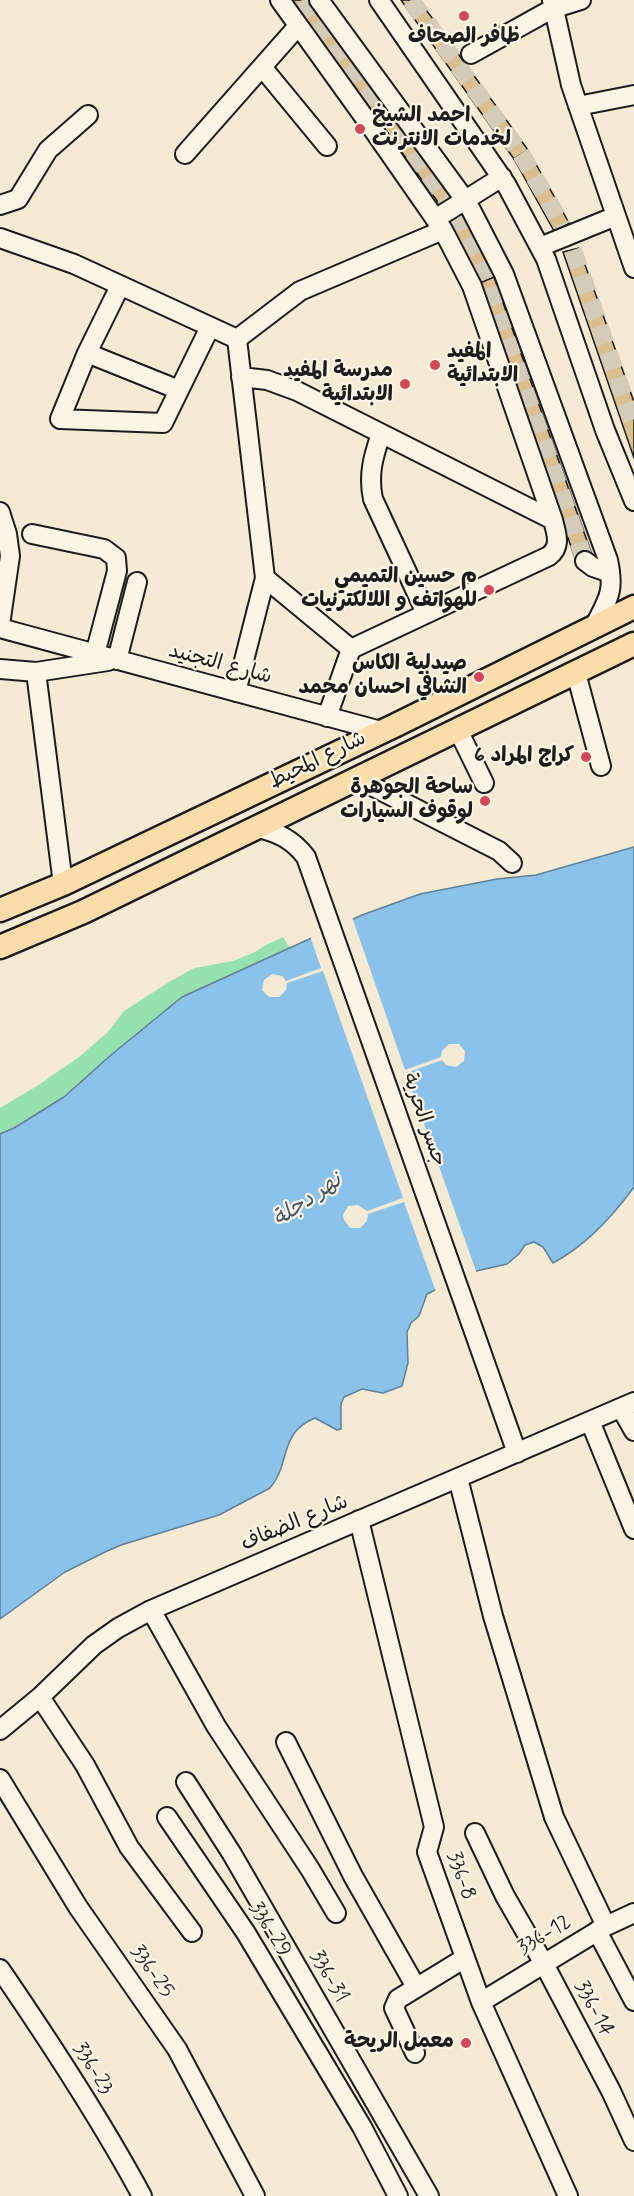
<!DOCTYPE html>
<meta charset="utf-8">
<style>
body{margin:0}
canvas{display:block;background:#f5ead4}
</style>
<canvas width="634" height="2196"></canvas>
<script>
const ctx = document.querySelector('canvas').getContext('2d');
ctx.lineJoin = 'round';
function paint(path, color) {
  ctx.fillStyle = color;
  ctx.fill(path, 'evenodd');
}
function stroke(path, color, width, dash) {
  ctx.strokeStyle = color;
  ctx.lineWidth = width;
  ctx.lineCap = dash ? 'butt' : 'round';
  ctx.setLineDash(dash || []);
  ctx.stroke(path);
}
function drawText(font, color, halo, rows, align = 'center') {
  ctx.font = font + ' Mynerve,"Playpen Sans Arabic",sans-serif';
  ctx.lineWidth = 4.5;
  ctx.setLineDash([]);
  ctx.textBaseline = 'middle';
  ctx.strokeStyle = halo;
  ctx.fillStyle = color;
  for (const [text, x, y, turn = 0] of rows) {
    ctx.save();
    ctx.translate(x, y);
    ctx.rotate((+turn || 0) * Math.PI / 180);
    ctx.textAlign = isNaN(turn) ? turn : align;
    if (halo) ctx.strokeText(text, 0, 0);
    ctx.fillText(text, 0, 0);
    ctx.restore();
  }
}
paint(new Path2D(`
 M 283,937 L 290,948 L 254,965 L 0,1145 L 0,1108 L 37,1086 L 79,1057 L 108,1032 L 124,1011 L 169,982 L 194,968 L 233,961 L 253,953 L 268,944 Z`), '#97e0af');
const water = new Path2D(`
 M 634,847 L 634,1187 C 613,1216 585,1246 553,1263 L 543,1247 L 534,1242 L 525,1245 L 519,1254 L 507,1264 L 472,1272 L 427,1294 L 419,1316 L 411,1323 L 407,1332 L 408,1363 L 402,1386 L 383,1393 L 362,1389 L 344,1397 L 341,1404 L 341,1429 L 337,1430 L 315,1418 C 278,1433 291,1464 270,1488 L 219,1515 L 121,1545 L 105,1552 L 65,1572 L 0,1619 L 0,1134 L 14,1128 L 64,1097 L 111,1055 L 182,997 L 362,915 L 420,894 L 497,879 L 536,875 Z`);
paint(water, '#8bc2e9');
stroke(water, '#5f8097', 1.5);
paint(new Path2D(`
 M 352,917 L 405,1070 L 441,1057 L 442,1051 L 449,1044 L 459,1044 L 465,1051 L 464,1061 L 456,1067 L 446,1065 L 442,1060 L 406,1073 L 477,1274 L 461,1285 L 436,1292 L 404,1202 L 368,1214 L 367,1221 L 360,1228 L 350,1228 L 344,1220 L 343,1215 L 348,1206 L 358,1205 L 367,1211 L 403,1198 L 323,971 L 287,983 L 286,990 L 279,997 L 269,997 L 262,990 L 264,980 L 272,974 L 282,976 L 286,981 L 321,968 L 310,936 Z`), '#f5ead4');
paint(new Path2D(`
 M 403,0 L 419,0 L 530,152 L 571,224 L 558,231 L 555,229 L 515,158 Z
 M 465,214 L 496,279 L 595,559 L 578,563 Z
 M 579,249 L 581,251 L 634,399 L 634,453 Z`), '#0003');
const building = new Path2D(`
 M 291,0 L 312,0 L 456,199 L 443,209 Z
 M 401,0 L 419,0 L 528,150 L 514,159 Z
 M 528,150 L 569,223 L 554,231 L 514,159 Z
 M 463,211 L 494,277 L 480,283 L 449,219 Z
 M 579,248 L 634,402 L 634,458 L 563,252 Z
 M 494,277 L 593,558 L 577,564 L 480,283 Z`);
paint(building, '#dbbf90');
stroke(building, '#1c1c1c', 1.5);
stroke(new Path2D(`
 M 302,0 L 450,204
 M 411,0 L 521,154 L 563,226
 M 456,214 L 486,280 L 585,561
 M 573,250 L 634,426`), '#d4cbb8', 18, [18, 9]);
const minor = new Path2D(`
 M 280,0 L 372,128 L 443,230 L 472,286 L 553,520 C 556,533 562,546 549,556 L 351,649
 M 319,0 L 468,204 L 504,274 L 608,560 C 615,592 608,599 594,627
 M 379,0 L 506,184 L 546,259 L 605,430 L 634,501
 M 552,0 L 571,85 L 634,268
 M 471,54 L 552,9 L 581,0
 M 262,67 L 327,146
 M 578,106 L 634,95
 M 185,154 L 298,26
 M 0,205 L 18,199 L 48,150 L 88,115
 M 435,219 L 502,177
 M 0,238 L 74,264 L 237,339
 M 540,247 L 616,216
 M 120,286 L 87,353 L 60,419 L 163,423 L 210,327
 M 237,339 L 300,291 L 443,230
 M 87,353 L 179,390
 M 241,377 L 267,380 L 297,391 L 553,520
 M 381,434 C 373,457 368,475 373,499 L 426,613
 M 0,512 L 7,534 L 10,556 L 0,625
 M 32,534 L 104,549 L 116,558 L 117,571 L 95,654
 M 585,561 L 593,567 L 610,573
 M 265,578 L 351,649 L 327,717
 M 0,628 L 381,731
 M 117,660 L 137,582
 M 0,669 L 36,672 L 108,661
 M 36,672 L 63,884
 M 576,673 L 601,766
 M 236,692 L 265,578 L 237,339
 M 458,730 L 484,783
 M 358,779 L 499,851 L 512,863
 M 259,828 C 279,833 293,840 306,857 L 517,1453
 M 621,1408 L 634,1431
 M 590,1421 L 634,1529
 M 458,1478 L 493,1616 L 554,1817 L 606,1926
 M 359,1520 L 434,1827 L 427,1852 L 481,2002 L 568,2196
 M 151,1610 L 216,1726 L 310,1869 L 336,1913
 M 40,1697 L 85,1765 L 129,1847 L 192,1932
 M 0,1730 L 40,1697 L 94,1645 L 118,1628 L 151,1610 L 634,1402
 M 286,1742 L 353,1876 L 416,1987
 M 0,1779 L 78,1907 L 177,2049 L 255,2196
 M 186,1782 L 232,1854 L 429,2196
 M 167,1817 L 246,1933 L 362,2127 L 398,2196
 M 475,1833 L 505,1896 L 543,1962 L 611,2091 L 634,2141
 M 597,1931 L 634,2001
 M 0,1969 C 50,2042 100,2118 142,2196
 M 481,2002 L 606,1926 L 634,1913
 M 415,2053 L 394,2008 L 398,1999 L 465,1958`);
const major = new Path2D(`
 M 0,910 L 63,884 L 396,725 L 634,607
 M 0,947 L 83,912 L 634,644`);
stroke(minor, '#1c1c1c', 22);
stroke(major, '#1c1c1c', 27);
stroke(minor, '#fcf5e5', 18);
stroke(major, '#fddcac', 22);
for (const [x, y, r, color] of [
 [464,16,6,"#d1495b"],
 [360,129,6,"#d1495b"],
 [435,365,6,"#d1495b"],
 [405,384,6,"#d1495b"],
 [489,590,6,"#d1495b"],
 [479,677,6,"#d1495b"],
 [586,757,6,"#d1495b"],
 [485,801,6,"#d1495b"],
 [466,2043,6,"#d1495b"]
]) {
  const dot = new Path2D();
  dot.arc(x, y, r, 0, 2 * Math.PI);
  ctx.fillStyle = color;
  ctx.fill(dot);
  stroke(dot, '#fcf5e5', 2);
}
drawText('bold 21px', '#1c1c1c', '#fcf5e5', [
 ["ظافر الصحاف",464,38,"center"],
 ["احمد الشيخ",372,117,"left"],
 ["لخدمات الانترنت",372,141,"left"],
 ["المفيد",447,353,"left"],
 ["الابتدائية",447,377,"left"],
 ["مدرسة المفيد",393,372],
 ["الابتدائية",393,396],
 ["م حسين التميمي",477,578],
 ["للهواتف و اللالكترنيات",477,602],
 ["صيدلية الكاس",467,665],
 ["الشافي احسان محمد",467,689],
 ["كراج المراد 6",574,757],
 ["ساحة الجوهرة",473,789],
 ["لوقوف السيارات",473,813],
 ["معمل الريحة",454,2043]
], 'right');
drawText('21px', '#1c1c1c', '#fcf5e5', [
 ["شارع التجنيد",220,665,15],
 ["شارع المحيط",318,761,-26],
 ["جسر الحرية",423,1120,71],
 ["شارع الضفاف",295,1524,-23],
 ["336-8",460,1876,71],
 ["336-29",269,1930,58],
 ["336-12",545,1936,-31],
 ["336-25",151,1972,55],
 ["336-31",328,1977,60],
 ["336-14",593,2009,62],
 ["336-23",92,2069,58]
]);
drawText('italic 22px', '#435664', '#fcf5e5', [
 ["نهر دجلة",308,1201,-34]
]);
</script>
